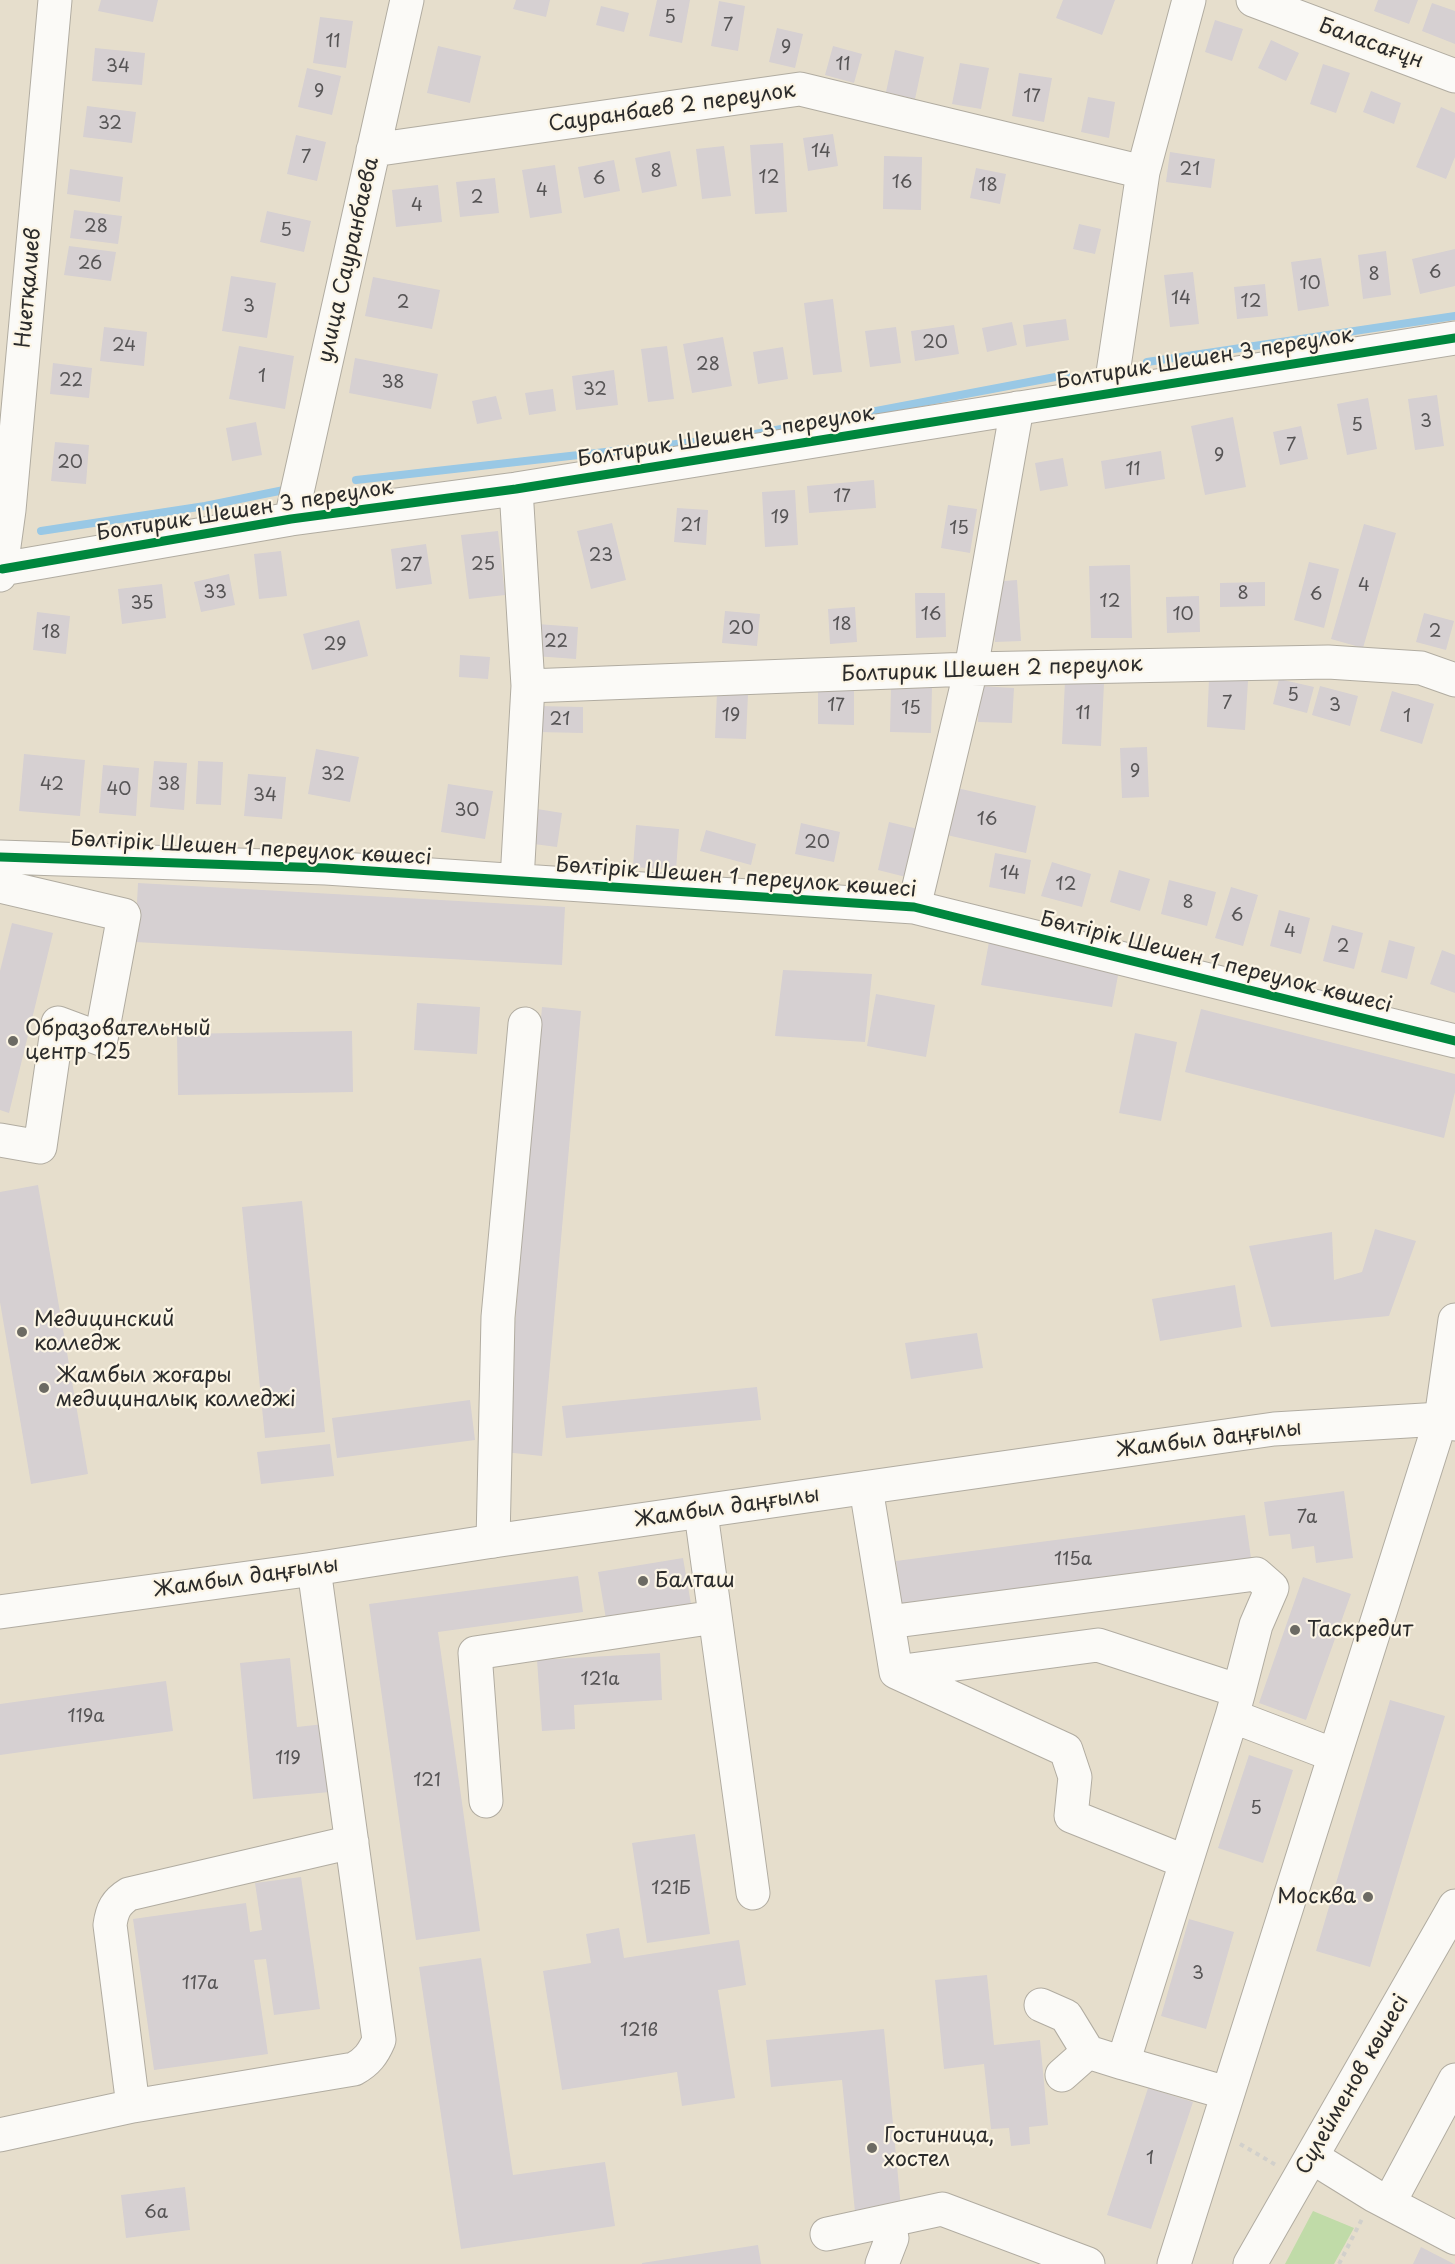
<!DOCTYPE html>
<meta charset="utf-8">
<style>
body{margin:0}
canvas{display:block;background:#e6decc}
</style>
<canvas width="1455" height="2264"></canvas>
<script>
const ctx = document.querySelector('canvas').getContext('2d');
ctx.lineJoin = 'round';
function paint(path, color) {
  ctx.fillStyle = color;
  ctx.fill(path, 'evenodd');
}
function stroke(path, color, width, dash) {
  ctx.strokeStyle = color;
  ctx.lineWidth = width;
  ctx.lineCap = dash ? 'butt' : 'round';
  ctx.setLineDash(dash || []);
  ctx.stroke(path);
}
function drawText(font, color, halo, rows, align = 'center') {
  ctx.font = font + ' "Playpen Sans",sans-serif';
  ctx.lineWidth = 4.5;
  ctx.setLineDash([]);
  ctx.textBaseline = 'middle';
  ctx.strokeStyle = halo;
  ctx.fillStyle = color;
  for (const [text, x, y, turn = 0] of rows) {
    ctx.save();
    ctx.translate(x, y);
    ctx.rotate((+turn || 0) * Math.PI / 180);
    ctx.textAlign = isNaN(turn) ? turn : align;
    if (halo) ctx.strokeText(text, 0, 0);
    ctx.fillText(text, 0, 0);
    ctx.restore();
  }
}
paint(new Path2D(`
 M 1313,2211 L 1354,2228 L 1334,2264 L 1285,2264 Z`), '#c0dba8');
stroke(new Path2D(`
 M 1147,362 L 1455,316
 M 356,480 L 739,437 L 1066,375
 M 41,531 L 205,506 L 284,490`), '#99c8e5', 8);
paint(new Path2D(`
 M 101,0 L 158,0 L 153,22 L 98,11 Z
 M 516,0 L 550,0 L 546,17 L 513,9 Z
 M 657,0 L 690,0 L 682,43 L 649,36 Z
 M 1063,0 L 1115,0 L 1102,35 L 1056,18 Z
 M 1378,0 L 1418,0 L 1409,24 L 1374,11 Z
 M 719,1 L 745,6 L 738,51 L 711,46 Z
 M 1432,3 L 1455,11 L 1455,44 L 1422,31 Z
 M 601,6 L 629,13 L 624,32 L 596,25 Z
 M 320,17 L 353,21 L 346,68 L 313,63 Z
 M 1215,20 L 1243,29 L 1232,61 L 1205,52 Z
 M 777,28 L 803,34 L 795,68 L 769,62 Z
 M 1271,40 L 1299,53 L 1286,81 L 1258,68 Z
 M 438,46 L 481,56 L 470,103 L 427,93 Z
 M 833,46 L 862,54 L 854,83 L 825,75 Z
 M 95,48 L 145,53 L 142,85 L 92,81 Z
 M 895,50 L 924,57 L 915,99 L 886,92 Z
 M 960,63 L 989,68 L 981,109 L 952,104 Z
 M 1323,64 L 1350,73 L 1336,113 L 1310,104 Z
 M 307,68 L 341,76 L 332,115 L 298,107 Z
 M 1019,73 L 1052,78 L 1044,122 L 1012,116 Z
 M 1371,91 L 1401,103 L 1394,124 L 1363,112 Z
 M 1088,97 L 1115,102 L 1109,138 L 1081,132 Z
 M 87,106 L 136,112 L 132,143 L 83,137 Z
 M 1441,107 L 1455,113 L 1455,157 L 1446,179 L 1416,167 Z
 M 833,134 L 838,166 L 808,171 L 803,138 Z
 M 296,135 L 326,142 L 317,181 L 287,174 Z
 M 783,143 L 787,212 L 755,214 L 750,145 Z
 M 724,146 L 731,196 L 702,199 L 696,149 Z
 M 670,151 L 677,186 L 642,193 L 635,158 Z
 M 1170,152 L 1215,159 L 1211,188 L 1166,182 Z
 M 884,156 L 922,157 L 921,210 L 883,209 Z
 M 614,160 L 620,191 L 584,198 L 578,167 Z
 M 555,165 L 562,213 L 530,218 L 522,170 Z
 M 976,168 L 1006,174 L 1000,204 L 970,198 Z
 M 70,169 L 123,177 L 120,202 L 67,194 Z
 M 495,178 L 499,213 L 460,217 L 456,182 Z
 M 438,185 L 442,222 L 396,227 L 392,190 Z
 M 74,210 L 122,216 L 118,244 L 70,238 Z
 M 267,211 L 311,221 L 304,252 L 260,242 Z
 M 1079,224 L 1101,229 L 1095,254 L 1073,249 Z
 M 69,246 L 116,252 L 111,281 L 64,275 Z
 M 1455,249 L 1455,286 L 1420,294 L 1412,259 Z
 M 1386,251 L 1391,295 L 1363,299 L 1358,255 Z
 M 1321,258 L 1329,306 L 1298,311 L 1291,262 Z
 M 1193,272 L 1199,324 L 1170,327 L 1164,275 Z
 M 231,276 L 276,283 L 267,338 L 222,331 Z
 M 373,277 L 440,290 L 432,329 L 365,316 Z
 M 1265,284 L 1268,316 L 1237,319 L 1234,287 Z
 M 833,299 L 842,372 L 813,375 L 804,303 Z
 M 1066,319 L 1069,340 L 1026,347 L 1023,325 Z
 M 1012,322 L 1017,345 L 987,352 L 982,328 Z
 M 954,325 L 959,354 L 915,361 L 911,331 Z
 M 104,327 L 147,332 L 144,366 L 100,361 Z
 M 896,327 L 901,363 L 870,367 L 865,331 Z
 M 723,337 L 732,386 L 692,393 L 683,344 Z
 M 239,346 L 294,356 L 285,409 L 229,399 Z
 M 667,346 L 674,399 L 648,402 L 641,349 Z
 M 783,347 L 788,379 L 758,384 L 753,352 Z
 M 355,358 L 438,374 L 431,409 L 349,393 Z
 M 53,363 L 92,368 L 89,398 L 50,394 Z
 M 614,370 L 618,405 L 576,410 L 572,376 Z
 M 553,389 L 556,411 L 529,415 L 525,393 Z
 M 1437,395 L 1444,446 L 1415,450 L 1408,399 Z
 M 496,396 L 502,419 L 477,424 L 472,401 Z
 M 1368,398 L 1377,449 L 1347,455 L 1337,404 Z
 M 1233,417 L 1246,487 L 1205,495 L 1191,426 Z
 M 256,422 L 262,455 L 232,461 L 226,428 Z
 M 1301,426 L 1308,459 L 1280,465 L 1273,432 Z
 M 55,442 L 89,445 L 86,484 L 51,481 Z
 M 1161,451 L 1165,479 L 1105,489 L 1101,461 Z
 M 1063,458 L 1068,486 L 1040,491 L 1035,463 Z
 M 874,480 L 876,508 L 809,513 L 807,486 Z
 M 795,490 L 798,545 L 765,547 L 762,492 Z
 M 948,505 L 977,509 L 970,553 L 941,548 Z
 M 677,508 L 708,510 L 706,545 L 674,542 Z
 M 612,523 L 626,580 L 591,589 L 577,531 Z
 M 1364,524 L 1396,533 L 1363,648 L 1331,639 Z
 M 498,531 L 505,595 L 469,599 L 461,535 Z
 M 426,544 L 432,584 L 396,589 L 391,549 Z
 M 281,551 L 287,596 L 259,599 L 254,554 Z
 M 1309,562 L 1339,569 L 1324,628 L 1294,620 Z
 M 1130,565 L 1132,638 L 1091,638 L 1089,566 Z
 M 229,574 L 235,605 L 201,612 L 194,582 Z
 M 1017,580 L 1021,641 L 995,642 L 991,582 Z
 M 1265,582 L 1265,606 L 1220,607 L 1220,583 Z
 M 162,584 L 166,618 L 122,624 L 118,589 Z
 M 915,593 L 945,593 L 946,637 L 916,638 Z
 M 1199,596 L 1200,632 L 1167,633 L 1166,597 Z
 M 855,607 L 857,642 L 830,644 L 828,609 Z
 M 725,611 L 760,614 L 757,646 L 722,643 Z
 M 37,612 L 70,616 L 66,654 L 33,650 Z
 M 1424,613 L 1454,621 L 1446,650 L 1416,642 Z
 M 359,620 L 368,656 L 312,670 L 303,634 Z
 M 537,624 L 578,627 L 576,659 L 535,656 Z
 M 460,655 L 490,657 L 488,679 L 459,677 Z
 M 1209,678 L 1248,681 L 1245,730 L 1207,727 Z
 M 1279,679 L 1314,687 L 1307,713 L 1273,704 Z
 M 1065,681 L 1104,683 L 1101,746 L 1062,744 Z
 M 891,686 L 932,686 L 931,733 L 890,732 Z
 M 979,686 L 1014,688 L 1012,723 L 978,722 Z
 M 1320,686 L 1358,696 L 1350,726 L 1312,715 Z
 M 818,687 L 854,688 L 854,725 L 818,724 Z
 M 1392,691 L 1434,704 L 1422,744 L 1380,731 Z
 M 717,693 L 748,694 L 746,739 L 715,738 Z
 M 537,706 L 583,707 L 583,733 L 537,732 Z
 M 1147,747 L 1149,797 L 1122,798 L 1120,748 Z
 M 316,749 L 359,757 L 350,802 L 308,794 Z
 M 24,754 L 85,760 L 80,816 L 19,811 Z
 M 154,761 L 187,763 L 184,810 L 150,807 Z
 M 198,761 L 223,762 L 221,805 L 196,804 Z
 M 103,765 L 139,768 L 136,816 L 99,813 Z
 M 248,774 L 286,777 L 282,819 L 244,816 Z
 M 448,784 L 493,791 L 485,839 L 441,832 Z
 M 948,786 L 1036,806 L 1026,853 L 938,833 Z
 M 531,808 L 562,813 L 557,847 L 526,843 Z
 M 889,822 L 918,829 L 906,877 L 878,870 Z
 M 801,823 L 840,832 L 834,862 L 795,854 Z
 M 636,825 L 679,829 L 676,870 L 633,867 Z
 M 706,830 L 756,844 L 751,865 L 700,851 Z
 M 995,853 L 1031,860 L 1025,894 L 989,887 Z
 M 1052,862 L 1091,874 L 1082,907 L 1041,896 Z
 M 1119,870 L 1150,879 L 1140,911 L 1110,902 Z
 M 1169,880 L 1216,892 L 1207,926 L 1161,914 Z
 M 138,883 L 565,907 L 562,965 L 135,942 Z
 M 1231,887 L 1258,895 L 1243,946 L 1215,938 Z
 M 1279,910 L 1310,918 L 1301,954 L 1270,946 Z
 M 12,923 L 53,933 L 9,1113 L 0,1110 L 0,971 Z
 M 1332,925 L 1363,933 L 1354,969 L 1323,961 Z
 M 1389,940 L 1415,947 L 1407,979 L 1381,972 Z
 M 989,942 L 1120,965 L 1112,1007 L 981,985 Z
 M 1442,950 L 1455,955 L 1455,993 L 1430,984 Z
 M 783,970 L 872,974 L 865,1042 L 775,1036 Z
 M 876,994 L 935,1005 L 926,1057 L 867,1046 Z
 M 417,1003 L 480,1007 L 477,1054 L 414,1050 Z
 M 542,1007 L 581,1011 L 542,1456 L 504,1452 Z
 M 1201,1009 L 1455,1074 L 1455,1092 L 1444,1138 L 1185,1072 Z
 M 352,1031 L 353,1092 L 178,1095 L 177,1034 Z
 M 1135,1033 L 1177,1042 L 1161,1121 L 1119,1113 Z
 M 38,1185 L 88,1474 L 31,1484 L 0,1302 L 0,1192 Z
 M 302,1201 L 325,1432 L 265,1438 L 242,1207 Z
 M 1375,1229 L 1416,1241 L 1389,1316 L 1271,1327 L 1249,1246 L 1332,1232 L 1334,1280 L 1362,1272 Z
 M 1235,1285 L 1242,1327 L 1160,1341 L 1152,1299 Z
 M 977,1333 L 983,1368 L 911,1379 L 905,1343 Z
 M 757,1387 L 761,1420 L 566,1438 L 562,1406 Z
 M 470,1400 L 475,1440 L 337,1458 L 332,1418 Z
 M 330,1444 L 334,1476 L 261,1484 L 257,1452 Z
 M 1344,1491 L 1353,1558 L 1316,1563 L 1314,1546 L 1292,1549 L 1290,1534 L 1269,1536 L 1264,1502 Z
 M 1245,1515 L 1251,1558 L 901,1604 L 896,1561 Z
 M 683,1558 L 691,1604 L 606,1619 L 598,1572 Z
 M 578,1576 L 583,1612 L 438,1632 L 480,1931 L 416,1940 L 369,1604 Z
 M 1303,1577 L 1351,1594 L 1306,1720 L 1259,1703 Z
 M 660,1653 L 662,1700 L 574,1705 L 575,1729 L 542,1731 L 537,1660 Z
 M 290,1658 L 297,1727 L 324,1724 L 330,1792 L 253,1799 L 240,1663 Z
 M 166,1681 L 173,1731 L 0,1755 L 0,1704 Z
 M 1390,1700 L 1445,1716 L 1370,1967 L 1316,1951 Z
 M 1249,1755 L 1293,1770 L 1263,1863 L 1218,1848 Z
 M 695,1834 L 710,1934 L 647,1943 L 632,1843 Z
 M 301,1877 L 320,2009 L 274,2015 L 266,1959 L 254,1960 L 268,2054 L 154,2070 L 133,1919 L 246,1903 L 250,1932 L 262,1930 L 255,1883 Z
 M 1189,1919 L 1234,1932 L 1206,2029 L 1161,2016 Z
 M 619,1928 L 624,1958 L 739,1940 L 746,1985 L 718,1990 L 735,2098 L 682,2106 L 677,2072 L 562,2090 L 543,1971 L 591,1963 L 586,1934 Z
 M 481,1958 L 513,2175 L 605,2162 L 615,2226 L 461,2249 L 419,1967 Z
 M 987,1975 L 994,2045 L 1040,2040 L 1048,2125 L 1029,2127 L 1030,2144 L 1011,2146 L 1009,2128 L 991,2129 L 984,2064 L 944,2069 L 935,1980 Z
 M 884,2029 L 901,2208 L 855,2212 L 842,2080 L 771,2087 L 766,2040 Z
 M 1148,2088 L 1193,2102 L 1151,2229 L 1107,2215 Z
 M 185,2187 L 190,2230 L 126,2238 L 121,2195 Z
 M 758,2245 L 761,2264 L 642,2264 L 642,2263 Z
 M 1421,2247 L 1454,2264 L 1413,2264 Z`), '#d6d0d2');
const minor = new Path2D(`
 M 1253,0 L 1455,76
 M 373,150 L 800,89 L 1143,172
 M 1110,393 L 1143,172 L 1189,0
 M 516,489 L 528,686 L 517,880
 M 291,519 L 407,0
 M 2,569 L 291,519 L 516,489 L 1455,338
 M 0,575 L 9,510 L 55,0
 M 528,686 L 971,669 L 1328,662 L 1421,668 L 1455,680
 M 0,857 L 326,868 L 914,907 L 1455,1041
 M 0,886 L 124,915 L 101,1039 L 58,1023 L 40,1147 L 0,1140
 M 914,907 L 971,669 L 1017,408
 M 866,1488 L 896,1672 L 1098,1645 L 1239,1691 L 1232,1716 L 1334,1755
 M 701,1513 L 753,1893
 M 493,1541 L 498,1317 L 525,1024
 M 888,1622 L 1256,1574 L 1272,1588 L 1256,1625 L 1239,1691
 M 896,1672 L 1066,1750 L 1075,1777 L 1071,1816 L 1186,1862
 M 486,1801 L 475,1653 L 715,1617
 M 1041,2005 L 1066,2016 L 1088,2052
 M 1062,2075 L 1088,2052 L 1123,2063
 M 1227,2093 L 1123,2063 L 1232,1716
 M 133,2106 L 110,1925 C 112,1910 116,1902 129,1894 L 352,1842
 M 0,2135 L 133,2106 L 354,2069 C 367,2062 373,2054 379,2040 L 314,1569
 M 1312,2157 L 1375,2196 L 1455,2238
 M 1389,2203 L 1455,2080
 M 827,2234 L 942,2209 L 1088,2264
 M 882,2264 L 892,2238
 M 1174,2264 L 1441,1419 L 1455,1320`);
const major = new Path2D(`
 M 0,1612 L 314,1569 L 493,1541 L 1274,1429 L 1441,1419 L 1455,1424
 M 1250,2264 L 1455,1906`);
stroke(minor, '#b1aca1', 35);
stroke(major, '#b1aca1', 35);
stroke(new Path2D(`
 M 1240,2144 L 1276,2165
 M 1339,2264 L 1362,2219`), '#d2d0cb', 4, [4.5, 4.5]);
stroke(minor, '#fbfaf7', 33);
stroke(major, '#fbfaf7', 33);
stroke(new Path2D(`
 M 2,569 L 291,519 L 516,489 L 1455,338
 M 0,857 L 326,868 L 914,907 L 1455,1041`), '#00873e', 9);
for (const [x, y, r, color] of [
 [13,1041,6,"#6c6a63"],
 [22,1332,6,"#6c6a63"],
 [44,1388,6,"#6c6a63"],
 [643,1581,6,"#6c6a63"],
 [1295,1630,6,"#6c6a63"],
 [1368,1897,6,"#6c6a63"],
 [872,2148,6,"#6c6a63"]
]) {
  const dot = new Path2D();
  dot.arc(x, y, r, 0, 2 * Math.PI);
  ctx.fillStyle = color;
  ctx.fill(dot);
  stroke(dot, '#fcf5e5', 2);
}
drawText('18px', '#565455', null, [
 ["5",670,18],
 ["7",728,26],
 ["11",333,42],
 ["9",786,48],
 ["11",843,65],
 ["34",118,67],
 ["9",319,92],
 ["17",1032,97],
 ["32",110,124],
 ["14",821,152],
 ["7",306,158],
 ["21",1190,170],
 ["8",656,172],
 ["12",769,178],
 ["6",599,179],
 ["16",902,183],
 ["18",988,186],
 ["4",542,191],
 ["2",477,198],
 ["4",417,206],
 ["28",96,227],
 ["5",286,231],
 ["26",90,264],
 ["6",1435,273],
 ["8",1374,275],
 ["10",1310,284],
 ["14",1181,299],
 ["12",1251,302],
 ["2",403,303],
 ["3",249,307],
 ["20",935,343],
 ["24",124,346],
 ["28",708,365],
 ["1",262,377],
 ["22",71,381],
 ["38",393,383],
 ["32",595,390],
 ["3",1426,422],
 ["5",1357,426],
 ["7",1291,446],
 ["9",1219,456],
 ["20",70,463],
 ["11",1133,470],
 ["17",842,497],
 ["19",780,518],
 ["21",691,526],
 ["15",959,529],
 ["23",601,556],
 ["25",483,565],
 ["27",411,566],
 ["4",1364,586],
 ["33",215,593],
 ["8",1243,594],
 ["6",1316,595],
 ["12",1110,602],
 ["35",142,604],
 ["16",931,615],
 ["10",1183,615],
 ["18",842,625],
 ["20",741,629],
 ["2",1435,632],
 ["18",51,633],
 ["22",556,642],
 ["29",335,645],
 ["5",1293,696],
 ["7",1227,704],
 ["17",836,706],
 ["3",1335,706],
 ["15",911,709],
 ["11",1083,714],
 ["19",731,716],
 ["1",1407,717],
 ["21",560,720],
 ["9",1135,772],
 ["32",333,775],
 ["42",52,785],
 ["38",169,785],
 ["40",119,790],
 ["34",265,796],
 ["30",467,811],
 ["16",987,820],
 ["20",817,843],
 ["14",1010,874],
 ["12",1066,885],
 ["8",1188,903],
 ["6",1237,916],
 ["4",1290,932],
 ["2",1343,947],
 ["7а",1307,1518],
 ["115а",1073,1560],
 ["121а",600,1680],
 ["119а",86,1717],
 ["119",288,1759],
 ["121",427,1781],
 ["5",1256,1809],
 ["121Б",671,1889],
 ["3",1198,1974],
 ["117а",200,1984],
 ["121в",639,2031],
 ["1",1150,2159],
 ["6а",156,2213]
]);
drawText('21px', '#2b2b2b', '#fcf5e5', [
 ["Баласағұн",1371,44,20],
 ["Сауранбаев 2 переулок",672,108,-8],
 ["улица Сауранбаева",349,260,-77],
 ["Ниетқалиев",29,288,-85],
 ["Болтирик Шешен 3 переулок",1205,359,-9],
 ["Болтирик Шешен 3 переулок",726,437,-9],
 ["Болтирик Шешен 3 переулок",245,511,-9],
 ["Болтирик Шешен 2 переулок",992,670,-2],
 ["Бөлтірік Шешен 1 переулок көшесі",251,849,3],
 ["Бөлтірік Шешен 1 переулок көшесі",736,878,4],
 ["Бөлтірік Шешен 1 переулок көшесі",1216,963,14],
 ["Жамбыл даңғылы",1209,1440,-7],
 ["Жамбыл даңғылы",727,1508,-8],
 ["Жамбыл даңғылы",246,1578,-8],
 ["Сүлейменов көшесі",1353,2085,-60]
]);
drawText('21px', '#2b2b2b', '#fcf5e5', [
 ["Образовательный",25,1029],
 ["центр 125",25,1053],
 ["Медицинский",34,1320],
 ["колледж",34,1344],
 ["Жамбыл жоғары",56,1376],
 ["медициналық колледжі",56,1400],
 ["Балташ",655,1581],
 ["Таскредит",1307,1630],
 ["Москва",1356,1897,"right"],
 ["Гостиница,",884,2136],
 ["хостел",884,2160]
], 'left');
</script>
